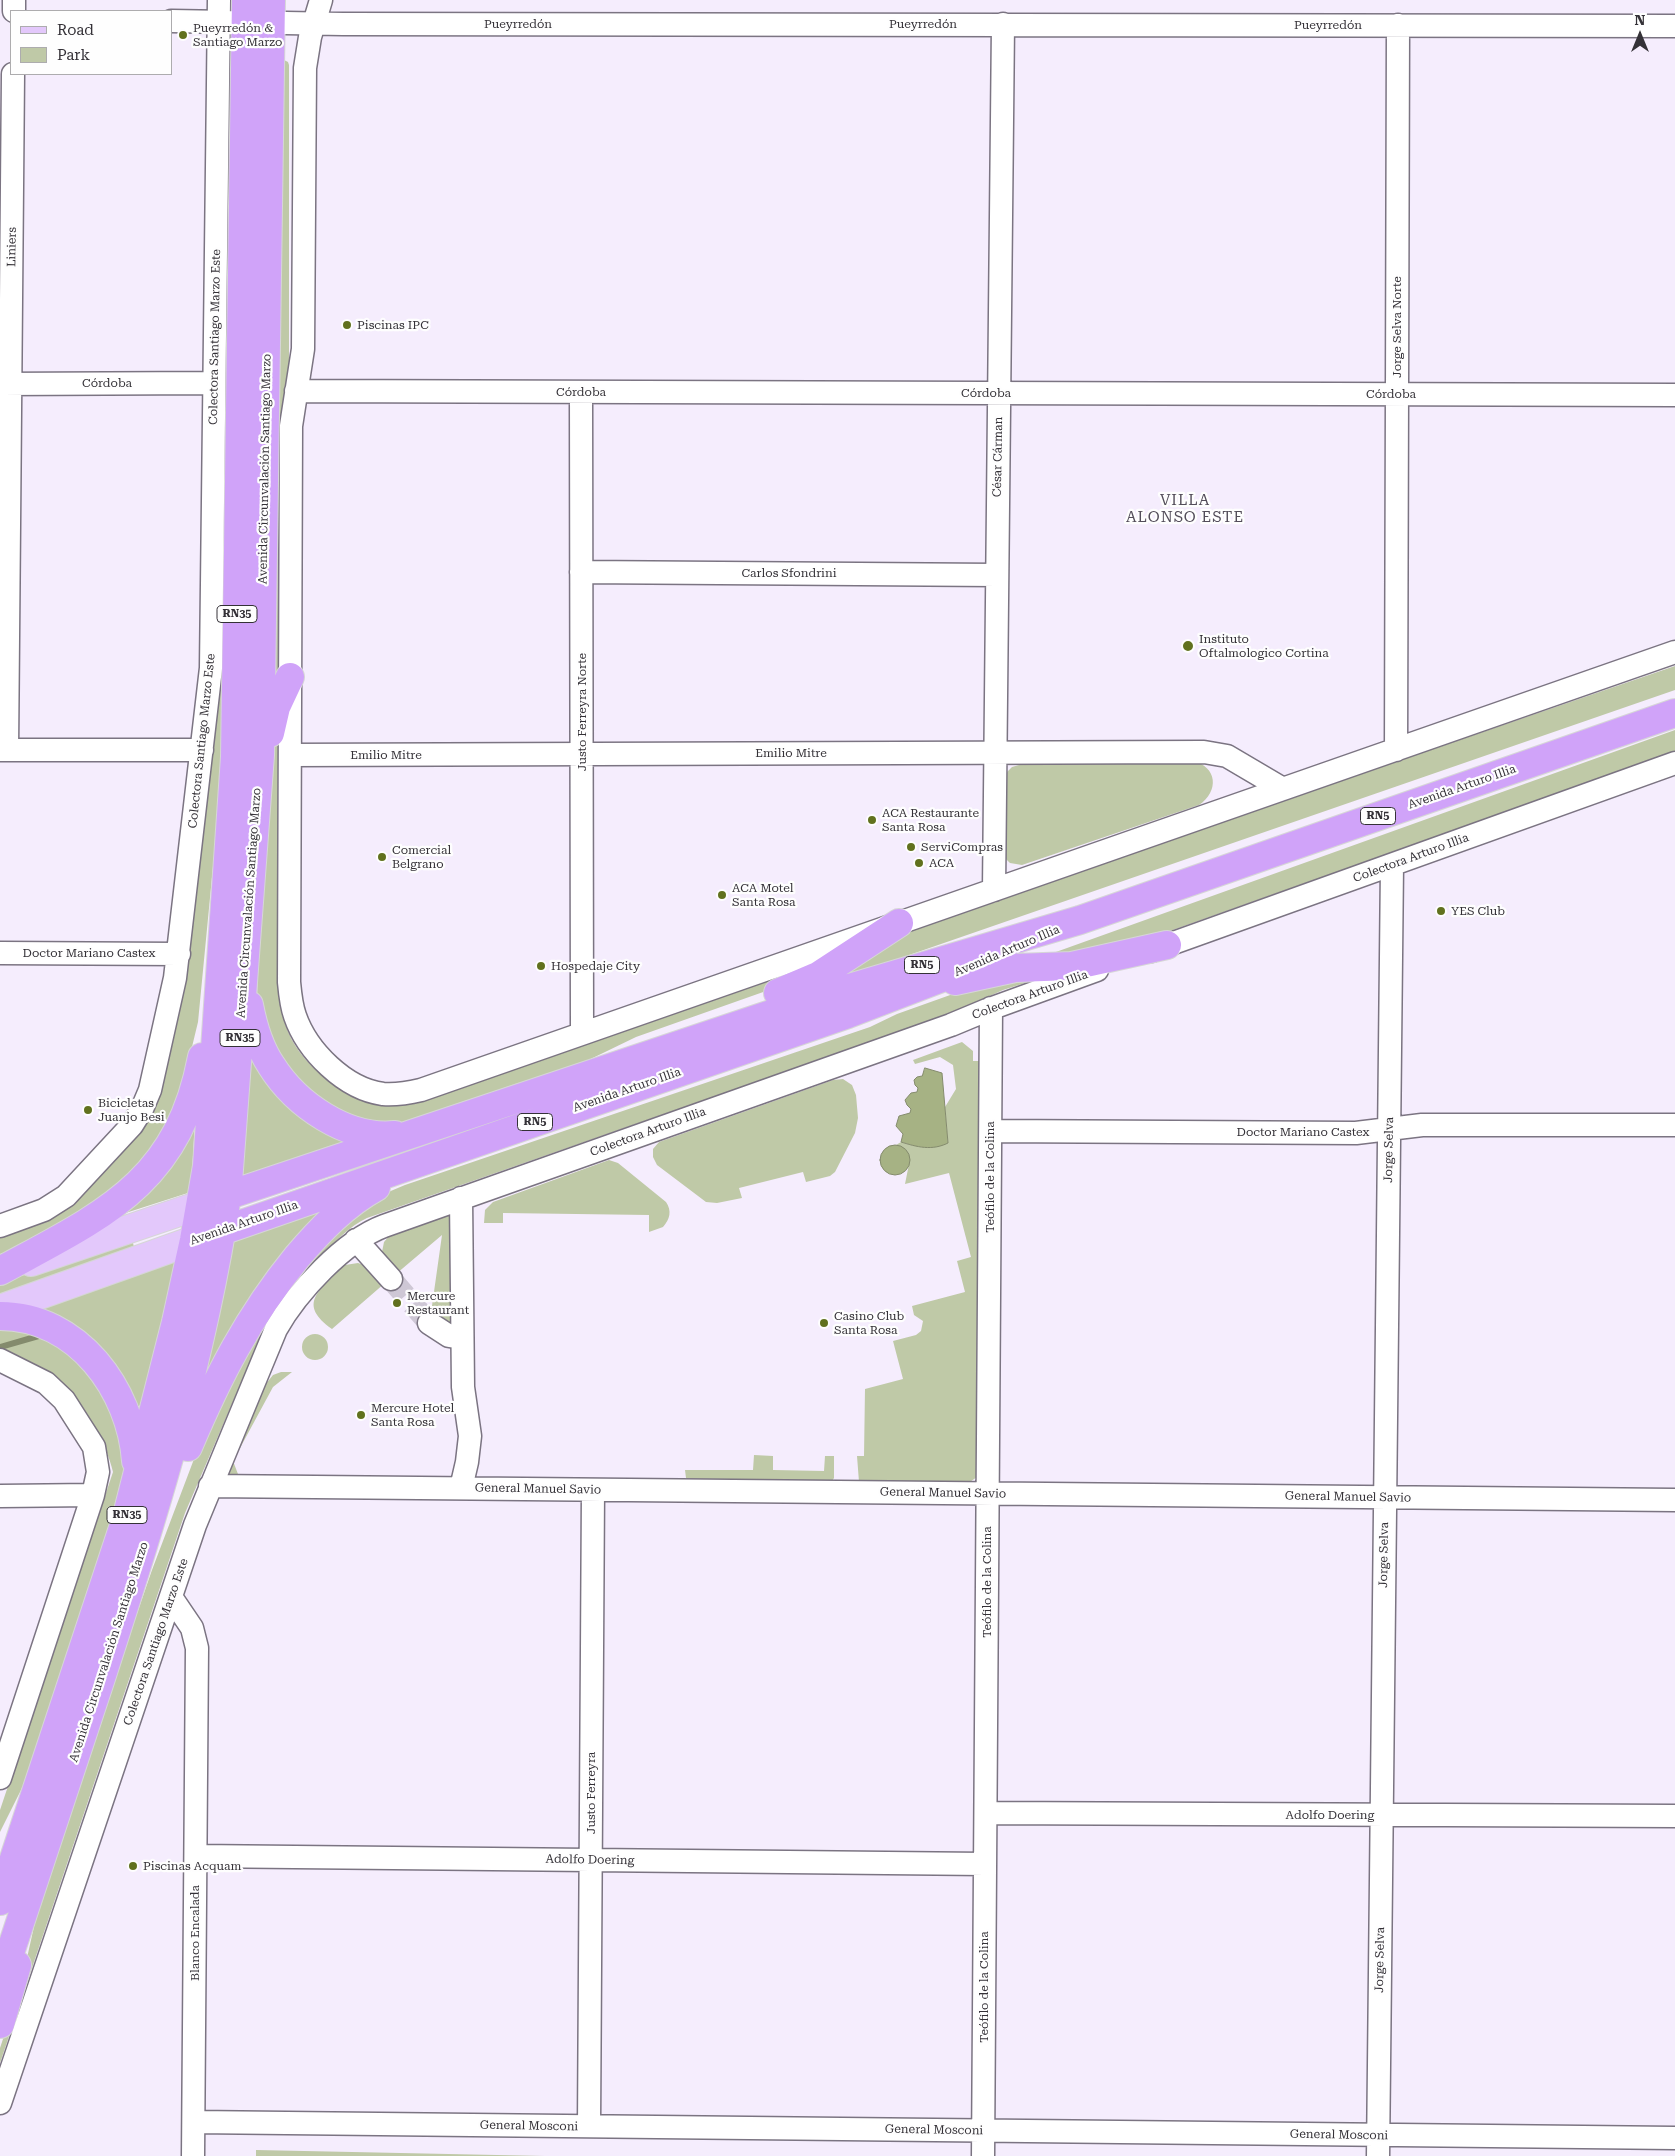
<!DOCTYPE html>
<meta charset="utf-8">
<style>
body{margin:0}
#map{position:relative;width:1675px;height:2156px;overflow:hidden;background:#f5edfd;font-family:"Roboto Serif",serif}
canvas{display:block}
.legend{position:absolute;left:10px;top:10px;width:162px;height:65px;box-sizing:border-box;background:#fefefe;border:1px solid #adacae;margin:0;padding:6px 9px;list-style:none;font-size:15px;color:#343137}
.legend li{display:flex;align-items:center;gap:10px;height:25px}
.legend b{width:25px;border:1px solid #adacae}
.north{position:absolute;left:1615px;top:10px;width:50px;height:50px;-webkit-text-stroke:4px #fefefe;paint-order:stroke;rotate:0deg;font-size:14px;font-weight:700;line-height:20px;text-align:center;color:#343137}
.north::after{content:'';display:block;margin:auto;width:18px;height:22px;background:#343137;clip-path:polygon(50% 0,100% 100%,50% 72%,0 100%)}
</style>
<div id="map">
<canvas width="1675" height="2156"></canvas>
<ul class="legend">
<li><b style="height:6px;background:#e3c8fb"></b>Road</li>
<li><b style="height:14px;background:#bfc9a7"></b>Park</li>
</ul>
<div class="north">N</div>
</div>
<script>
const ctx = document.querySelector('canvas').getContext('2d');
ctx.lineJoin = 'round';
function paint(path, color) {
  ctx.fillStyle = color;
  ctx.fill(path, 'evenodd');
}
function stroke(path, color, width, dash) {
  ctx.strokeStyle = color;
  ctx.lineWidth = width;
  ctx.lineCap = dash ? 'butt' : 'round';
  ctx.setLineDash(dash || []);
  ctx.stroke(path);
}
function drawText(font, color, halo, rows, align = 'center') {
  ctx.font = font + ' "Roboto Serif",serif';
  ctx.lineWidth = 4.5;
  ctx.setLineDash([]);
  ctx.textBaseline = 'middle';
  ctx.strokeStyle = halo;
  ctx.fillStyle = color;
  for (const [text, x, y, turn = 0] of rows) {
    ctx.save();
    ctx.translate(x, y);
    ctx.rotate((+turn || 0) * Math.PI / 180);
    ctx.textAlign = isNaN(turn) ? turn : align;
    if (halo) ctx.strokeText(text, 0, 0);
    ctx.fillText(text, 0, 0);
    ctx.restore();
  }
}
paint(new Path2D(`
 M 230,46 L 233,46 L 221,784 L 198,1022 L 184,1080 L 163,1132 L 125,1182 L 31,1243 L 0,1254 L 0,1235 L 71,1206 L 84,1194 L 138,1132 L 188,957 L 220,681 Z
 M 284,60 L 288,62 L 289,65 L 289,361 L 279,672 L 272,700 Z
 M 1675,666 L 1675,690 L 837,980 L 835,975 L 916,928 L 932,921 Z
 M 284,710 L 277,972 C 278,1025 294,1059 339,1087 C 364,1103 386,1108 415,1102 L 814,964 L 783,985 L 636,1037 L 570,1069 L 408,1124 L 373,1123 L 339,1111 L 309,1091 L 274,1049 L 257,997 L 261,866 L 276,737 Z
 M 1675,730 L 1675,752 L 1105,954 L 1028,962 Z
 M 1192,761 C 1218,766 1219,792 1199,805 L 1022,865 L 1010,863 L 1005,858 L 1005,774 L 1012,767 L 1019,765 Z
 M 1053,974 L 1003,990 L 950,1014 L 367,1218 C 334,1233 298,1286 273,1315 L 265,1327 L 185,1513 L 0,2063 L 0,2048 L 21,1985 L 43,1886 L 152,1570 L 205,1430 L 249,1339 L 333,1233 L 386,1193 L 405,1185 L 870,1027 L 897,1014 L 995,979 Z
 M 962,1042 L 973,1051 L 973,1061 L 982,1061 L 977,1477 L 967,1484 L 859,1482 L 857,1456 L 864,1456 L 865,1389 L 903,1379 L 893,1341 L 916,1335 L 921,1331 L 923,1321 L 914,1315 L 912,1306 L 965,1292 L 957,1261 L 971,1257 L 949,1173 L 905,1184 L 910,1159 L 901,1147 L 896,1145 L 901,1142 C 918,1148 931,1148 948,1143 L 945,1107 L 956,1089 L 953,1065 L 940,1057 L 915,1064 L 913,1060 Z
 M 249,1050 L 358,1143 L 241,1179 Z
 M 843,1079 L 852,1085 L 856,1095 L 858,1118 L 855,1133 L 835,1172 L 830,1176 L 806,1182 L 803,1172 L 739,1188 L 742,1198 L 717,1203 L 706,1202 L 657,1165 L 653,1157 L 653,1149 L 659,1142 L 833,1080 Z
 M 195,1119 L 191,1192 L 110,1218 Z
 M 609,1160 L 618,1163 L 666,1202 C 672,1211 670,1219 663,1227 L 649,1232 L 649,1215 L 503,1213 L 503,1223 L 484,1223 L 485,1210 L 493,1202 Z
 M 333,1203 L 200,1388 L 235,1237 Z
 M 447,1214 L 451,1215 L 452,1320 L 449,1323 L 431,1313 L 442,1235 L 396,1274 L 382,1252 L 384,1242 L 390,1235 Z
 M 127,1241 L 133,1243 L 134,1247 L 0,1298 L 0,1283 Z
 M 180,1257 L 142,1404 L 139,1406 L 135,1406 L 31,1312 Z
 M 358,1263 L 367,1266 L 385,1283 L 332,1329 C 297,1304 319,1291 341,1268 L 345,1265 Z
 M 0,1324 L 20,1327 L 71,1354 L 103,1388 L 125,1452 L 125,1484 L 40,1752 L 0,1832 L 0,1810 L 113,1472 C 107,1444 80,1394 56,1378 C 39,1367 18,1360 0,1352 Z
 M302 1347a13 13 0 1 1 26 0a13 13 0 1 1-26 0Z
 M 281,1372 L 292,1372 L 273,1387 L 233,1461 L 241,1482 L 229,1477 L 229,1464 L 265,1385 L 273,1375 Z
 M 754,1455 L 773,1456 L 773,1470 L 824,1471 L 825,1456 L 834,1456 L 834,1478 L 832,1481 L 688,1480 L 686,1478 L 685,1470 L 753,1470 Z
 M 256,2150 L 545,2156 L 256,2156 Z`), '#bfc9a7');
const water = new Path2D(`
 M 925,1068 L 942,1073 L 948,1143 C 932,1151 917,1147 901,1142 L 903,1134 L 896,1126 L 899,1116 L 910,1113 L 911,1109 L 907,1105 L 905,1100 L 911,1093 L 917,1092 L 918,1088 L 915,1085 L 914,1080 L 917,1077 L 922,1076 Z
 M880 1160a15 15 0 1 1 30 0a15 15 0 1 1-30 0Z`);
paint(water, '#a6b284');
stroke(water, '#848b6d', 1);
stroke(new Path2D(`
 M 0,1347 L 42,1335`), '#848b6d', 6);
stroke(new Path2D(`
 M 391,1279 L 429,1323`), '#cec7d5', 22, [22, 11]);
const minor = new Path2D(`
 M 321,0 L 310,37 L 305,68 L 303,349 L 291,426 L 289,982 C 290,993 291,1005 295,1016 C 307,1051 345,1089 383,1094 C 396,1095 408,1093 421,1090 L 1675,652
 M 14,11 L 14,0
 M 171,21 L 343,24 L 1675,26
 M 0,384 L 214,383
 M 296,391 L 1675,395
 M 581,392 L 582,1033
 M 581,572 L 997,575
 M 0,750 L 202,750
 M 7,750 L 13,74
 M 1396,750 L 1398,25
 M 290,755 L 1204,752 L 1227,756 L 1283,789
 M 994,890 L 1003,24
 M 1151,951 L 1675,763
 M 0,953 L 179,954
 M 991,1131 L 1356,1133 L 1422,1125 L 1675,1125
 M 461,1198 L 463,1387 L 470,1436 L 467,1462 L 461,1488
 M 0,1226 L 44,1210 L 66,1196 L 132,1125 L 142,1109 L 150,1090 L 175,978 L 211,668 L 219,0
 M 356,1240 L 391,1279
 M 429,1323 L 449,1336 L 462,1338
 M 0,1360 L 46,1383 L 64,1400 L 94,1447 L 98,1472 L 93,1495 L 0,1778
 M 210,1486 L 1675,1500
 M 0,1496 L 93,1495
 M 171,1597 L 192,1628 L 197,1648 L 193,2156
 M 986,1813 L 1675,1816
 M 196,1856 L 985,1864
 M 0,2103 L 195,1525 L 276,1329 C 297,1292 344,1241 384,1226 L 951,1025 L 987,1010 L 1097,970
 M 194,2122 L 1675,2138
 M 589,2126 L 593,1490
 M 983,2156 L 991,1008
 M 1378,2156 L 1392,865`);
const major = new Path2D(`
 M 31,1262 L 200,1205
 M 0,1309 L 194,1240`);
const highway = new Path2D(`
 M 270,733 L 276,707 L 290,677
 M 955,981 L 1015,968 L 1072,966 L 1167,945
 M 778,993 L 818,976 L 899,923
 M 249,1005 C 253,1026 259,1047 271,1065 C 296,1105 347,1140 395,1135
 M 211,1201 L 843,990 L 1080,920 L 1675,713
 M 207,1236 L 848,1014 L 973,966
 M 0,1271 C 103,1215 178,1184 202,1057
 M 0,1316 C 78,1316 131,1390 136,1461
 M 188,1447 C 218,1376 248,1317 297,1257 C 320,1230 345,1204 376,1187
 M 0,1901 L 126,1519 L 176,1322 L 194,1240 L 207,1166 L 235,757 L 246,0
 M 0,1983 C 34,1881 67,1780 101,1678 C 153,1519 202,1362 227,1196 L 260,755 L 271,0
 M 0,2024 L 17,1965`);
stroke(minor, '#7b7482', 25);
stroke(major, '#d6d6d7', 30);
stroke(highway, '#d6d6d7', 30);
stroke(minor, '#fff', 22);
stroke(major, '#e3c8fb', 28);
stroke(highway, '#d0a3f9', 28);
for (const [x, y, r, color] of [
 [183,35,5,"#61711e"],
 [347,325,5,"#61711e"],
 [1188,646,6,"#61711e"],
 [872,820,5,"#61711e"],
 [911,847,5,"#61711e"],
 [382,857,5,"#61711e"],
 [919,863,5,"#61711e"],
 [722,895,5,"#61711e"],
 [1441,911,5,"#61711e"],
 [541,966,5,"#61711e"],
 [88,1110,5,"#61711e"],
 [397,1303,5,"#61711e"],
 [824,1323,5,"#61711e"],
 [361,1415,5,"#61711e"],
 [133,1866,5,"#61711e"]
]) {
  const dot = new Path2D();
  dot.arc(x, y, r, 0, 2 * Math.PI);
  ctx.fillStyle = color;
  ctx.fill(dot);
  stroke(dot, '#fefefe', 2);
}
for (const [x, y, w] of [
 [237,614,40],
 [1378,816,35],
 [922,965,35],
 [240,1038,40],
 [535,1122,35],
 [127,1515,40]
]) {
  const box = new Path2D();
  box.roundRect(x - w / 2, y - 8.5, w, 17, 4);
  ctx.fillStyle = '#fefefe';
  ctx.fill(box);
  stroke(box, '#343137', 1);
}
drawText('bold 11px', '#343137', null, [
 ["RN35",237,614],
 ["RN5",1378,816],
 ["RN5",922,965],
 ["RN35",240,1038],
 ["RN5",535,1122],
 ["RN35",127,1515]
]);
drawText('12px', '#343137', '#fefefe', [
 ["Pueyrredón",518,24],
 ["Pueyrredón",923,24],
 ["Pueyrredón",1328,25],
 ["Liniers",12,247,-89],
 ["Jorge Selva Norte",1397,327,-90],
 ["Colectora Santiago Marzo Este",215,337,-89],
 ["Córdoba",107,383],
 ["Córdoba",581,392],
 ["Córdoba",986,393],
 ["Córdoba",1391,394],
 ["César Cárman",998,457,-89],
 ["Avenida Circunvalación Santiago Marzo",265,469,-89],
 ["Carlos Sfondrini",789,573],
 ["Justo Ferreyra Norte",582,712,-90],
 ["Colectora Santiago Marzo Este",202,741,-84],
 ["Emilio Mitre",791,753],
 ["Emilio Mitre",386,755],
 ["Avenida Arturo Illia",1462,787,-19],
 ["Colectora Arturo Illia",1411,858,-20],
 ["Avenida Circunvalación Santiago Marzo",249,903,-86],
 ["Avenida Arturo Illia",1007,951,-23],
 ["Doctor Mariano Castex",89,953],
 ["Colectora Arturo Illia",1030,995,-20],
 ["Avenida Arturo Illia",627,1090,-19],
 ["Colectora Arturo Illia",648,1132,-20],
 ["Doctor Mariano Castex",1303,1132],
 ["Jorge Selva",1389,1150,-89],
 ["Teófilo de la Colina",990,1177,-90],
 ["Avenida Arturo Illia",244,1223,-19],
 ["General Manuel Savio",538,1489,1],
 ["General Manuel Savio",943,1493,1],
 ["General Manuel Savio",1348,1497,1],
 ["Jorge Selva",1384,1555,-89],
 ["Teófilo de la Colina",987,1582,-90],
 ["Colectora Santiago Marzo Este",156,1642,-71],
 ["Avenida Circunvalación Santiago Marzo",109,1652,-72],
 ["Justo Ferreyra",591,1793,-90],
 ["Adolfo Doering",1330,1815],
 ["Adolfo Doering",590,1860,1],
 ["Blanco Encalada",195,1933,-90],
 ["Jorge Selva",1380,1960,-89],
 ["Teófilo de la Colina",984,1987,-90],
 ["General Mosconi",529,2126,1],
 ["General Mosconi",934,2130,1],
 ["General Mosconi",1339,2135,1]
]);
drawText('12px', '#343137', '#fefefe', [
 ["Pueyrredón &",193,28],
 ["Santiago Marzo",193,42],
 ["Piscinas IPC",357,325],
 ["Instituto",1199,639],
 ["Oftalmologico Cortina",1199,653],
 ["ACA Restaurante",882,813],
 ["Santa Rosa",882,827],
 ["ServiCompras",921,847],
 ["Comercial",392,850],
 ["Belgrano",392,864],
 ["ACA",929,863],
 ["ACA Motel",732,888],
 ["Santa Rosa",732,902],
 ["YES Club",1451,911],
 ["Hospedaje City",551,966],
 ["Bicicletas",98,1103],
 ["Juanjo Besi",98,1117],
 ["Mercure",407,1296],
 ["Restaurant",407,1310],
 ["Casino Club",834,1316],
 ["Santa Rosa",834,1330],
 ["Mercure Hotel",371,1408],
 ["Santa Rosa",371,1422],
 ["Piscinas Acquam",143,1866]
], 'left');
ctx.letterSpacing = '1px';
drawText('15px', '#534d5a', '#fefefe', [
 ["VILLA",1185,501],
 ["ALONSO ESTE",1185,518]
]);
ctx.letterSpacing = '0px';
</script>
